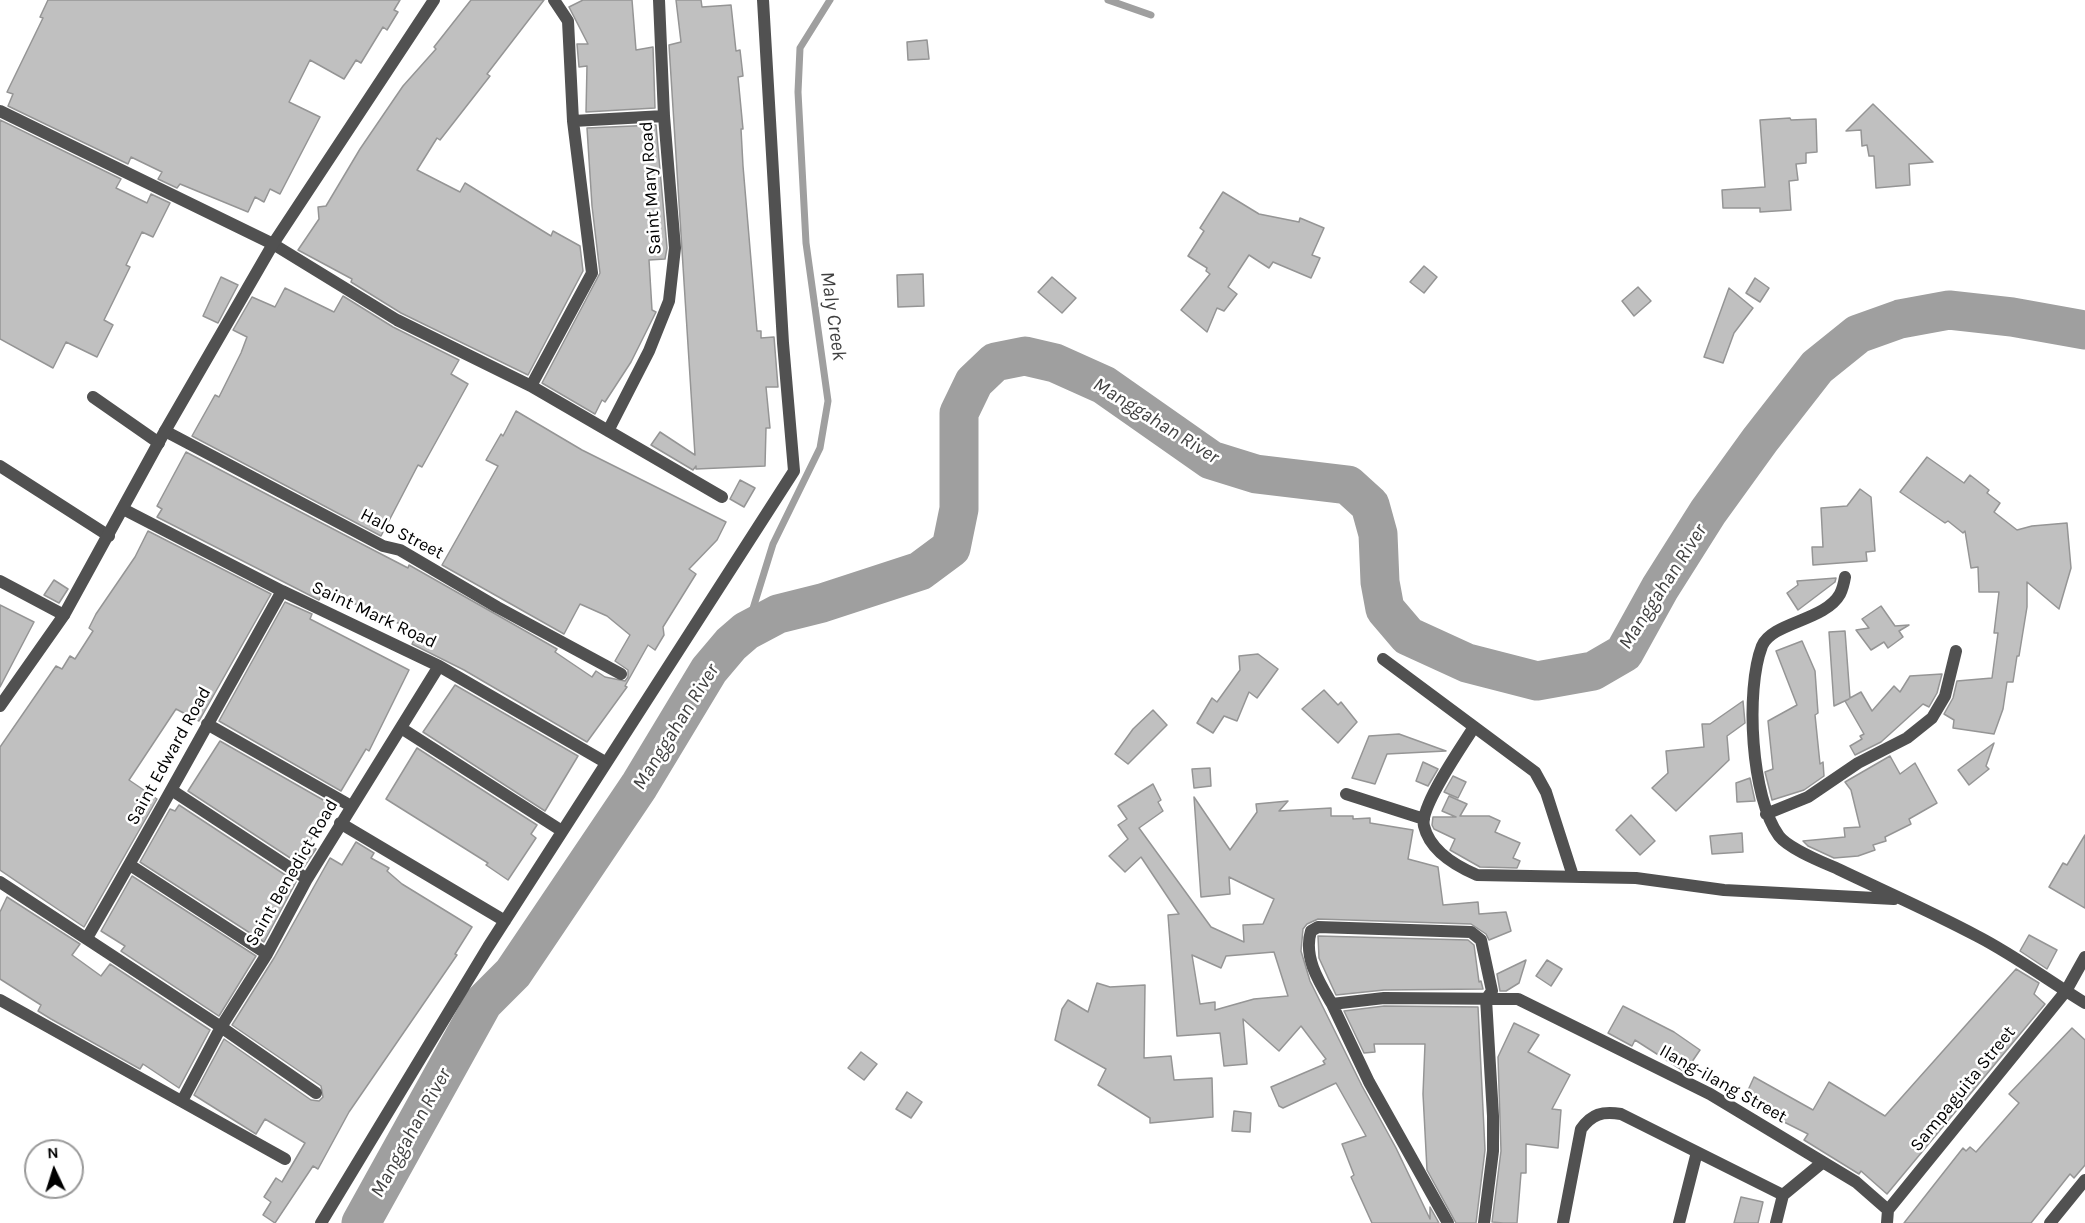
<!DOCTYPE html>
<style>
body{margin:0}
#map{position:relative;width:2085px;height:1223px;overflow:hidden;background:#fff;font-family:Karla,sans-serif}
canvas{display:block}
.north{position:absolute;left:24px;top:1139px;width:60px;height:60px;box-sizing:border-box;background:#fff;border:2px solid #999;border-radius:50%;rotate:356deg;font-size:16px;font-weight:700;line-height:24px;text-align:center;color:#000}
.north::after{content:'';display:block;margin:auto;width:21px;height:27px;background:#000;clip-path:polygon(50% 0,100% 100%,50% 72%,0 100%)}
</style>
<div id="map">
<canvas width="2085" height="1223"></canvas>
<div class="north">N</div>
</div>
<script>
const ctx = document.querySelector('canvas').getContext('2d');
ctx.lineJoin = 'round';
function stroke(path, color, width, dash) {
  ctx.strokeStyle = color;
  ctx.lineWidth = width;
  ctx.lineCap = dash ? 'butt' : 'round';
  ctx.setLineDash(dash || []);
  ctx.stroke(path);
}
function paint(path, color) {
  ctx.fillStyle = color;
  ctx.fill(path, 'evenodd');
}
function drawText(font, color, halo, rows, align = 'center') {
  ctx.font = font + ' Karla,sans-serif';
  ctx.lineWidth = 5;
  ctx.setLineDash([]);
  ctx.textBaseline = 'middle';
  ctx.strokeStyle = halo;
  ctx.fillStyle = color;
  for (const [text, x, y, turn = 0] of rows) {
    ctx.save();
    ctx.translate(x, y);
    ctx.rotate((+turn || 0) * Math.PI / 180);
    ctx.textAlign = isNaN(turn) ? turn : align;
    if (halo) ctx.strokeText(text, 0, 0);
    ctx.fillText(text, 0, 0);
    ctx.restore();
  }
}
stroke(new Path2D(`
 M 1108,0 L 1151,15
 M 746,631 L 773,544 L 820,448 L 828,401 L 806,243 L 798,92 L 800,48 L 830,0`), '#9f9f9f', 7);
stroke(new Path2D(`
 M 361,1223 L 483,1003 L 513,973 L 639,786 L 709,670 L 731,644 L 746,631 L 778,614 L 822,603 L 920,571 L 951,548 L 959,509 L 959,413 L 974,382 L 995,362 L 1025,356 L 1055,363 L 1104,385 L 1211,460 L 1256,474 L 1348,485 L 1370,505 L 1378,534 L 1380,582 L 1385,609 L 1408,636 L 1467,663 L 1537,681 L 1593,671 L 1624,653 L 1660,588 L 1708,512 L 1760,440 L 1817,367 L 1858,334 L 1900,319 L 1949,310 L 2012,317 L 2085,330`), '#9f9f9f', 39);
const building = new Path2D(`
 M 48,0 L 400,0 L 394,10 L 398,12 L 387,30 L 383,27 L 361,63 L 356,60 L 344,79 L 310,60 L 289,102 L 320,117 L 280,194 L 270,189 L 264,202 L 255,197 L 248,212 L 180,184 L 177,188 L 158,179 L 162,172 L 131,157 L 128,164 L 8,106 L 13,94 L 7,92 L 43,18 L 40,17 Z
 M 471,0 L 544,0 L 487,74 L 490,76 L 440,140 L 437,138 L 417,170 L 460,192 L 465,183 L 551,236 L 553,231 L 580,246 L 583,271 L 528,375 L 401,313 L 351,282 L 352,279 L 298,250 L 319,219 L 318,207 L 326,206 L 360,149 L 403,86 L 436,49 L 434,47 Z
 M 583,0 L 632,0 L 636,50 L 653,47 L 655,108 L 586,112 L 587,66 L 579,67 L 577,44 L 588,44 L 569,7 Z
 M 676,0 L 701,0 L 702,7 L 731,5 L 736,51 L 740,50 L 743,76 L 738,77 L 743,129 L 741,129 L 743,166 L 757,331 L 761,331 L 761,338 L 774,337 L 778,387 L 766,387 L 770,428 L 766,428 L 765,466 L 696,469 L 696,466 L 693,470 L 651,445 L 660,432 L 695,455 L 669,45 L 681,42 Z
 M 927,40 L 929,59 L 908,60 L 907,42 Z
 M 1873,104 L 1933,162 L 1909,164 L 1910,185 L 1876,188 L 1874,156 L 1869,156 L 1867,145 L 1862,146 L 1861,130 L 1846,131 Z
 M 1790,118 L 1791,120 L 1816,119 L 1817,152 L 1806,153 L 1806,163 L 1796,164 L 1798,180 L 1789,181 L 1791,210 L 1760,212 L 1760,208 L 1723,208 L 1722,190 L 1765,187 L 1760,120 Z
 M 0,120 L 121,179 L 116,188 L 147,203 L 151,194 L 170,203 L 153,237 L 142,232 L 126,265 L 130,267 L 104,320 L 113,325 L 97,357 L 66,342 L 53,368 L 0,339 Z
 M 656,125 L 667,248 L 665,259 L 649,260 L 652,310 L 656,312 L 631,362 L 605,402 L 602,400 L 595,414 L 542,383 L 600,273 L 592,206 L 587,128 Z
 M 1223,192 L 1259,214 L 1299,222 L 1300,218 L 1324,228 L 1312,255 L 1320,258 L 1311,278 L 1273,262 L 1269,268 L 1249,255 L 1228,287 L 1237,294 L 1224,311 L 1217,308 L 1207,332 L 1181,310 L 1210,274 L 1206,271 L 1207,268 L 1188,256 L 1204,231 L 1200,228 Z
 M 1424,266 L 1437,277 L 1424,293 L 1410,282 Z
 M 923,274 L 924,306 L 898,307 L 897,275 Z
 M 221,277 L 238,285 L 218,323 L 203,316 Z
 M 1052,277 L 1076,298 L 1062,313 L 1038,292 Z
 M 1755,278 L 1769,288 L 1760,302 L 1746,293 Z
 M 1638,287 L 1651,301 L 1634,316 L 1622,301 Z
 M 285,288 L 334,312 L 343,296 L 393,327 L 459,360 L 451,374 L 468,384 L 422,467 L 418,465 L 381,536 L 192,436 L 215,395 L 219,397 L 241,353 L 247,337 L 233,330 L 252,297 L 275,307 Z
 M 1729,288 L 1753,308 L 1734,333 L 1723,363 L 1704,357 Z
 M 516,411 L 582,450 L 726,522 L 717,540 L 689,569 L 696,574 L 663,627 L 664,635 L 655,650 L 648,645 L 625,686 L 627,687 L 587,742 L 464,670 L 412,644 L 418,632 L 324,590 L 319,600 L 157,517 L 162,509 L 157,506 L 186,452 L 379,553 L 408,568 L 409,565 L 557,649 L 555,652 L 592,677 L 596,671 L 605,677 L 625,681 L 628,677 L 628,670 L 615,661 L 630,635 L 607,616 L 580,604 L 564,634 L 442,565 L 498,466 L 486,460 L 501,434 L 503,436 Z
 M 1927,457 L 1964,483 L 1970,475 L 1989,490 L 1987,493 L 2000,503 L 1994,512 L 2017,530 L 2032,526 L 2067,523 L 2071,568 L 2059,609 L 2027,582 L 2027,607 L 2019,656 L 2017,656 L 2013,682 L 2007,682 L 2003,709 L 1994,734 L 1953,728 L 1954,720 L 1944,714 L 1953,698 L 1957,681 L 1992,678 L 1998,633 L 1994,633 L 1999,592 L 1979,592 L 1978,567 L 1971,568 L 1965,531 L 1963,533 L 1948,521 L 1945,523 L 1900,492 Z
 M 740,480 L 755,488 L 744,507 L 730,499 Z
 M 1860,489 L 1871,497 L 1875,551 L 1866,552 L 1867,561 L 1813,565 L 1812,547 L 1823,547 L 1821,508 L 1847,506 Z
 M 148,531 L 271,594 L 199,721 L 176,709 L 129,780 L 157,799 L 84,927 L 0,870 L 0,747 L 56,666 L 62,669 L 70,656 L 75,659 L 93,631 L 89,628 L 96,614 L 135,557 Z
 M 1836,578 L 1835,582 L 1798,610 L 1787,593 L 1798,585 L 1797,581 Z
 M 54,580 L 68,589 L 59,603 L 44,595 Z
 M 285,602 L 312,614 L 310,619 L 409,670 L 369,751 L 366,749 L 341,791 L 219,721 Z
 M 0,605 L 34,622 L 0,687 Z
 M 1881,606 L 1895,626 L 1909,625 L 1899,631 L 1903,637 L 1888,648 L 1884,642 L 1871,650 L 1856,630 L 1869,628 L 1862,619 Z
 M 1845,631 L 1850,698 L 1861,692 L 1872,711 L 1894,686 L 1900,692 L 1910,676 L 1942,674 L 1937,693 L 1929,707 L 1923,704 L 1881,742 L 1855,755 L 1850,746 L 1862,739 L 1860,736 L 1864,734 L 1845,701 L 1849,699 L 1834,706 L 1829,632 Z
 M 1802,641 L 1815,671 L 1818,713 L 1815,715 L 1820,764 L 1823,762 L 1824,776 L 1804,790 L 1772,800 L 1765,772 L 1773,769 L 1768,721 L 1797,705 L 1776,651 Z
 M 1258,654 L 1278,669 L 1257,698 L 1249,692 L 1237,721 L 1224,716 L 1213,733 L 1197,723 L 1212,698 L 1217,702 L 1240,670 L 1239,656 Z
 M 455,685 L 578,756 L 545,811 L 423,732 Z
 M 1324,690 L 1338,705 L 1341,702 L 1357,722 L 1338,743 L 1302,709 Z
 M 1743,701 L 1745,723 L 1727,736 L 1729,760 L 1676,811 L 1652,788 L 1668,773 L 1666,751 L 1704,747 L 1702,724 L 1710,724 Z
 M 1153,710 L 1167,725 L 1128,764 L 1115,754 L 1133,729 Z
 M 1399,734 L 1446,751 L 1387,754 L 1375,784 L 1352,778 L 1369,736 Z
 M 220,741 L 332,805 L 308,844 L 316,849 L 304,867 L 188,791 Z
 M 1994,743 L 1986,766 L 1989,769 L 1969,785 L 1958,770 Z
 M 417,748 L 537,825 L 531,834 L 536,838 L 508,880 L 486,865 L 488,863 L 386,799 Z
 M 1890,756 L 1900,774 L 1915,763 L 1937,803 L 1909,819 L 1911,824 L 1885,837 L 1886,841 L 1873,845 L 1875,850 L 1858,856 L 1834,858 L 1808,846 L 1803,841 L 1845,837 L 1844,828 L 1860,827 L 1851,790 L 1845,782 Z
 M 1423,762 L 1438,769 L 1428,786 L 1416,781 Z
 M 1210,768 L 1211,786 L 1194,788 L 1192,769 Z
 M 1453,776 L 1466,782 L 1458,798 L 1444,792 Z
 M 1750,778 L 1755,801 L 1737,802 L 1736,783 Z
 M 1153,784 L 1161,800 L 1158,802 L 1163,811 L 1139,828 L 1211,927 L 1244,942 L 1243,925 L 1263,924 L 1274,899 L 1229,877 L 1230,894 L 1201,897 L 1194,797 L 1230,850 L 1257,812 L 1256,804 L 1288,801 L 1279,811 L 1331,808 L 1331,816 L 1353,816 L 1353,819 L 1370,818 L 1370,823 L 1413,830 L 1408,859 L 1438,867 L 1443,905 L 1478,902 L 1479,914 L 1506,912 L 1511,931 L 1489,940 L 1486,934 L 1471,924 L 1318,919 L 1307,924 L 1303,929 L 1301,951 L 1310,981 L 1362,1086 L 1396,1148 L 1430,1219 L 1430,1207 L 1439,1223 L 1372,1223 L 1351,1177 L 1354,1175 L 1342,1144 L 1366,1136 L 1336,1083 L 1283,1108 L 1279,1106 L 1271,1087 L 1325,1064 L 1323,1061 L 1326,1059 L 1301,1026 L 1279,1051 L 1243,1019 L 1247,1064 L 1224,1066 L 1220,1033 L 1177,1036 L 1168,915 L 1179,914 L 1141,857 L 1125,872 L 1109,856 L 1128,839 L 1118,825 L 1127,819 L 1118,806 ZM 1274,952 L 1288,996 L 1254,999 L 1215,1010 L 1215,1002 L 1200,1004 L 1192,955 L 1221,968 L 1226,956 Z
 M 1449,796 L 1467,804 L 1460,816 L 1489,816 L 1500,821 L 1495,832 L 1520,843 L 1513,858 L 1520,861 L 1517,868 L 1480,867 L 1450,850 L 1455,839 L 1434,829 L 1432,825 L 1433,817 L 1456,817 L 1442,811 Z
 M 179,805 L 296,882 L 264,942 L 140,862 L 170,809 L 175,811 Z
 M 1631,815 L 1655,841 L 1640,855 L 1616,830 Z
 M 1742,833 L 1743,852 L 1712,854 L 1710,836 Z
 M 2085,835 L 2085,908 L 2049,887 L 2063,863 L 2067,865 Z
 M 356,842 L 374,853 L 371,858 L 389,868 L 387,871 L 402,884 L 472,927 L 455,954 L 457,955 L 349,1112 L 318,1169 L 313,1166 L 275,1223 L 263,1215 L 271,1202 L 264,1197 L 276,1178 L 282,1182 L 305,1143 L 265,1119 L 256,1134 L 194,1095 L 224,1039 L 311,1100 L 319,1101 L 323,1097 L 321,1086 L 232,1025 L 274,958 L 330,858 L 342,865 Z
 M 132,876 L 256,956 L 219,1016 L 121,951 L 125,946 L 101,931 Z
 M 7,897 L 80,944 L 72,955 L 101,976 L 110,964 L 210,1030 L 179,1088 L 143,1064 L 140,1069 L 51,1019 L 38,1011 L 41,1005 L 0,979 L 0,912 Z
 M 2029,935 L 2057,950 L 2047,969 L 2020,951 Z
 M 1318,936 L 1468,940 L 1474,945 L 1479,982 L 1481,981 L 1483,989 L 1384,990 L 1336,995 L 1319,958 Z
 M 1526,960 L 1519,983 L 1506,991 L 1500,991 L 1497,974 Z
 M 1547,960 L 1562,969 L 1551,986 L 1536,976 Z
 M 2016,969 L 2039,983 L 2034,994 L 2045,1004 L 1887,1194 L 1861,1171 L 1859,1174 L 1804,1140 L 1808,1134 L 1772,1116 L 1774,1112 L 1744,1099 L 1754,1077 L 1813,1110 L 1829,1082 L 1885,1116 Z
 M 1097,983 L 1110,987 L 1145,985 L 1144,1058 L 1171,1056 L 1174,1080 L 1212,1078 L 1213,1117 L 1150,1123 L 1150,1118 L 1098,1085 L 1106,1069 L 1055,1040 L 1062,1009 L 1068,1000 L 1088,1012 Z
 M 1384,1006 L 1478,1007 L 1485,1150 L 1476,1223 L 1456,1223 L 1427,1170 L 1423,1094 L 1425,1044 L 1374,1044 L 1375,1052 L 1364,1053 L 1344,1011 Z
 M 1623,1006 L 1674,1032 L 1700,1050 L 1685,1072 L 1635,1040 L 1632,1046 L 1608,1033 Z
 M 1514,1023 L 1539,1035 L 1528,1052 L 1570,1075 L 1552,1109 L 1561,1110 L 1558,1148 L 1526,1144 L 1526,1173 L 1521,1173 L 1517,1223 L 1503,1223 L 1492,1222 L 1501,1151 L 1498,1057 Z
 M 2072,1028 L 2085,1040 L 2085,1165 L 2074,1178 L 2070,1174 L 2031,1223 L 1904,1223 L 1963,1148 L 1966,1151 L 1970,1147 L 1976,1152 L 2019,1103 L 2009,1094 Z
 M 861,1052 L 877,1064 L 864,1080 L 848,1068 Z
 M 907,1092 L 922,1102 L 911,1118 L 896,1109 Z
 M 1234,1111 L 1251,1113 L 1250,1132 L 1232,1131 Z
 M 1741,1197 L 1763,1202 L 1758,1223 L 1734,1223 Z`);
paint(building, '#c0c0c0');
stroke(building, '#959595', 1.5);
stroke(new Path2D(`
 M 0,111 L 273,244 L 397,320 L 531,386 L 722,497
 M 573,121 L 664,116
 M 531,386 L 592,273 L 573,121 L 568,21 L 554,0
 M 93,397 L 159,443
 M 165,431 L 383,546 L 400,550 L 497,607 L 621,674
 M 608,431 L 649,351 L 669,301 L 675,248 L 664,116 L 659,0
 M 0,466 L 109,536
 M 123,509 L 282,591 L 439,666 L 605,762
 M 1845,577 C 1844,583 1842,590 1840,594 C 1825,621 1772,622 1762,646 C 1745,690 1751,798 1779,836 C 1789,849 1822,862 1838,869 C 1884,891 1932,912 1977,936 C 2014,955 2049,981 2085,1003
 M 0,581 L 64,615
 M 1383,659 L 1535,772 L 1546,792 L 1573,876
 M 207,724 L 351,806
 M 1474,727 C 1463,745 1419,807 1424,826 C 1430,851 1456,866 1477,875 L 1636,878 L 1724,890 L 1894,899
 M 401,728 L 562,831
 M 173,791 L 307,879
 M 1346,794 L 1424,819
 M 1766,814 L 1808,797 L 1858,763 L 1907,738 L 1932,718 L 1945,696 L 1956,651
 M 340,823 L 505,921
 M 130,865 L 267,954
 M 0,882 L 221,1027 L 316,1093
 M 87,938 C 154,823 217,707 282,591
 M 0,1000 L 285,1159
 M 1332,1004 C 1319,982 1303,957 1311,931 L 1318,927 L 1471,932 L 1481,940 L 1492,991 L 1486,999 L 1493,1116 L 1493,1151 L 1484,1223
 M 182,1101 L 221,1027 L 267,954 L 307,879 L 439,666
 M 1888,1210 L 2066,991 L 2085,957
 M 321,1223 L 488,947 L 794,471 L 783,343 L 763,0
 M 1448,1223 L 1369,1082 L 1332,1004 L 1384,998 L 1518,999 L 1710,1094 L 1856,1182 L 1888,1210 L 1887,1223
 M 1563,1223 L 1581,1129 C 1592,1114 1602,1111 1621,1114 L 1783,1195
 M 1679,1223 L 1697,1152
 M 1776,1223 L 1783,1195 L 1823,1162
 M 2050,1223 L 2085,1180`), '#515151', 12);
stroke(new Path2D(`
 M 0,706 L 64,615 L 165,431 L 273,244 L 434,0`), '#515151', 12);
drawText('18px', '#000', '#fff', [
 ["Saint Mary Road",651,188,-94],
 ["Halo Street",402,534,27],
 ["Saint Mark Road",374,615,25],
 ["Saint Edward Road",169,756,-61],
 ["Saint Benedict Road",292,873,-60],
 ["Ilang-ilang Street",1723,1084,29],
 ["Sampaguita Street",1963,1089,-51]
]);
drawText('italic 20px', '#404040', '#fff', [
 ["Maly Creek",833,316,82],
 ["Manggahan River",1156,421,32],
 ["Manggahan River",1663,587,-57],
 ["Manggahan River",676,727,-58],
 ["Manggahan River",411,1133,-61]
]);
</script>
